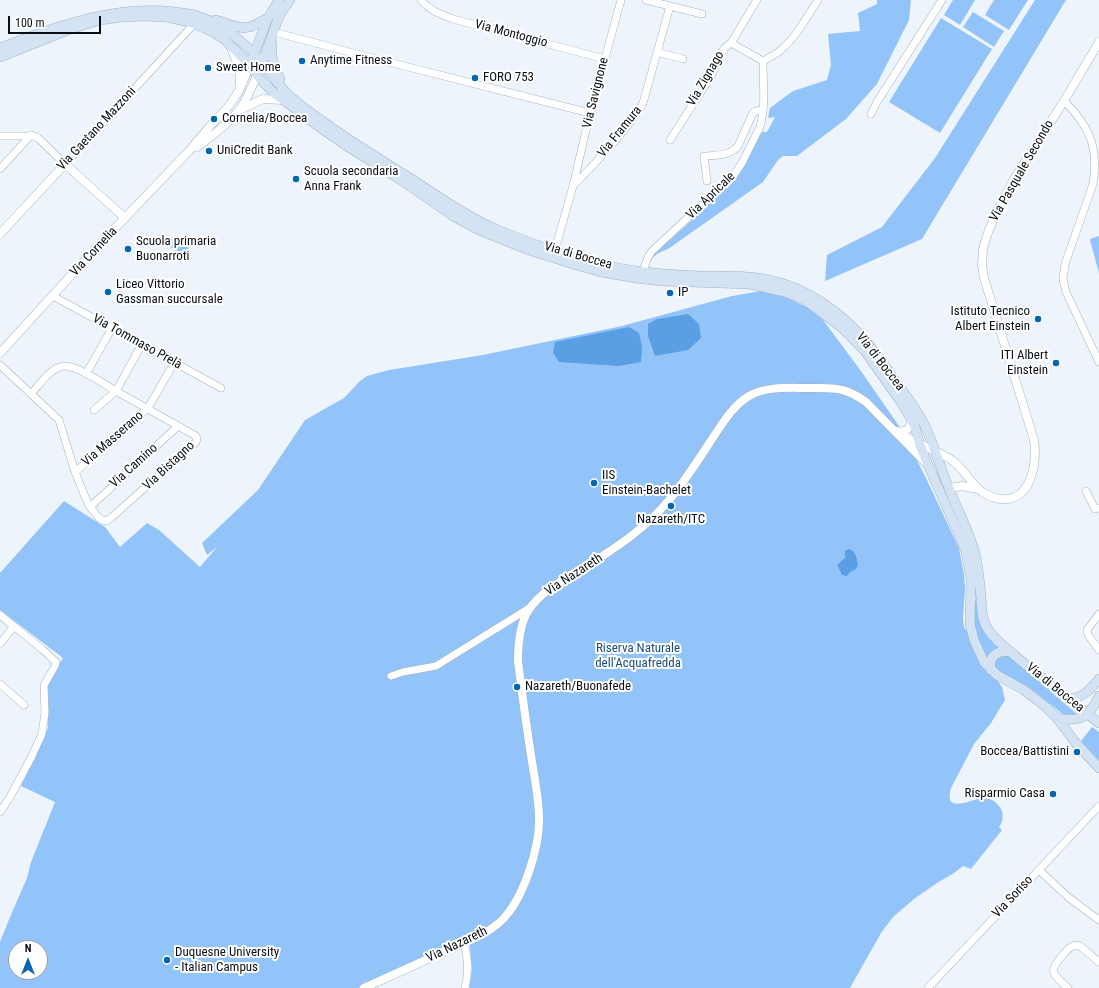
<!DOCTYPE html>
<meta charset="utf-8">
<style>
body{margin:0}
#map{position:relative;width:1099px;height:988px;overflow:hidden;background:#edf4fc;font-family:"Roboto Condensed",sans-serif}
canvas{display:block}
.north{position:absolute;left:8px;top:940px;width:40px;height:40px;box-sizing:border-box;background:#fff;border:1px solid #9d9fa2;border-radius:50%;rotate:0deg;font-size:11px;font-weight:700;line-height:16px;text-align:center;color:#0a0f16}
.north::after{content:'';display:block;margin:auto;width:14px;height:18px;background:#0466b3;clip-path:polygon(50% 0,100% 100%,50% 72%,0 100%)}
.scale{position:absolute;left:8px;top:16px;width:93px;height:18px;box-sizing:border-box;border:2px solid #0a0f16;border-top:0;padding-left:5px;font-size:12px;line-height:14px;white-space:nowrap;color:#0a0f16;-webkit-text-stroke:3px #fff;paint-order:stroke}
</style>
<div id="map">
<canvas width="1099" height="988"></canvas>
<div class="north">N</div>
<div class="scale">100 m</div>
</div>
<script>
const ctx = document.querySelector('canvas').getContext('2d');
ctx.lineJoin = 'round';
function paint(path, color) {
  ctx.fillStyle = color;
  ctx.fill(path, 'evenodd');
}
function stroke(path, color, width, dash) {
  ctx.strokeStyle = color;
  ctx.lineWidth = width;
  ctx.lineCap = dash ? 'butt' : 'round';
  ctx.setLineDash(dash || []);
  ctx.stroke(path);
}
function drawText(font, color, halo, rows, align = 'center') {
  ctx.font = font + ' "Roboto Condensed",sans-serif';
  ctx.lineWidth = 4;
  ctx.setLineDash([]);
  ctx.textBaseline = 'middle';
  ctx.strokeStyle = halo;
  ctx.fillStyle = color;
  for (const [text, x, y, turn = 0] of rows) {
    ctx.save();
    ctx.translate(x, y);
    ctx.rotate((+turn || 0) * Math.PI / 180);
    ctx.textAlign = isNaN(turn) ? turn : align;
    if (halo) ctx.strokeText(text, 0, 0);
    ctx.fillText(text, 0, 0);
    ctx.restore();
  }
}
paint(new Path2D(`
 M 877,0 L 911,0 L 909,20 L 877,84 L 846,119 L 797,156 L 783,156 L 778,160 L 763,182 L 668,249 C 657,253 654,255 648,265 L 652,256 L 702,211 L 731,182 L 741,171 L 762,132 L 767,132 L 775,117 L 768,118 L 770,108 L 793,91 L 827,80 L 831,65 L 828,34 L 860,31 L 858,13 L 877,4 Z
 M 953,0 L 975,0 L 960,25 L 944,15 Z
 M 994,0 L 1028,0 L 1009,30 L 985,15 Z
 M 1035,0 L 1066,0 L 922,239 L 825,281 L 827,255 L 882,227 L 935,158 Z
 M 973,12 L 1004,31 L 994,47 L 963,27 Z
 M 941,18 L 992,49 L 940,133 L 889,102 Z
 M 1099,236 L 1099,273 L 1090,240 L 1090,239 Z
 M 172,238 L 189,247 L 185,255 L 168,246 Z
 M 761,291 L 788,298 L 810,309 L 823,320 L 861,371 L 901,429 L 926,478 L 959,548 L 964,575 L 965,588 L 963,619 L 964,627 L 968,633 L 982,666 L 986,671 L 998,681 L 1002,687 L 1005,700 L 991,723 L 974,744 L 951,788 C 943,817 973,797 986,798 C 993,799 998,804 1001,809 C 1004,815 1003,822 999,827 L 1002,830 L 971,869 L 963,866 L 954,873 L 937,883 L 914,899 L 893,917 L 881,933 L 850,988 L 469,988 L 472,969 L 469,938 L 358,988 L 0,988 L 0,942 L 10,917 L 27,878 L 31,862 L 55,802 L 21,786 L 48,728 L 46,685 L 63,658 L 0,610 L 0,573 L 64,501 L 105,527 L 120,547 L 147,523 L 159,530 L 200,567 L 217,547 L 207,555 L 202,543 L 258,490 L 305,420 L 344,398 L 360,381 L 367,376 L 389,370 L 483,355 L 622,326 L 732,296 ZM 16,948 L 40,948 L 40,972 L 16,972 Z
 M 976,599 C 980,623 982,634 1001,650 L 988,660 C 976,643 970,619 976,599 Z
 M 1006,655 L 1010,657 L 1078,715 L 1064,715 L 1030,688 L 1005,676 L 996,670 L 993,661 L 997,657 Z
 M 1092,727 L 1099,732 L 1099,761 L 1081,741 Z`), '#93c4f9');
paint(new Path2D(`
 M 688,314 L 699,324 L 701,338 L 688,350 L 655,356 L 648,336 L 648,324 L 657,319 Z
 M 629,327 L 639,333 L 642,347 L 641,362 L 619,366 L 559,362 L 553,353 L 555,342 Z
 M 849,549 C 856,551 857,559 858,565 L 855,570 L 850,572 L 847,576 L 842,575 C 838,564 834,567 845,558 L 845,551 Z`), '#5a9ee4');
const minor = new Path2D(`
 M 421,0 C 430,11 441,14 453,19 L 605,59
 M 646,0 L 702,14
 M 274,32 L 349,52 L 590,113
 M 731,43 L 763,61
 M 657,52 L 683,59
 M 763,61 C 767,59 772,56 777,53 C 795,40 806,18 818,0
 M 1064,101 C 1089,125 1099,147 1093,184 L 1065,264 L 1063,279 L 1066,292 L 1099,362
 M 871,114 L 877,102 L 942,0
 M 0,136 L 34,136 L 38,138 L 65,164 L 194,24
 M 670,140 L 711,76 C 717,62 718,51 731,43 L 757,0
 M 0,169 L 31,135
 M 707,181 L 704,156 C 716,155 730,156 738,146 L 753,113 L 756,111 L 763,110
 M 573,186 C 587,172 600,158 613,143 C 624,130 635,118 643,103 L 670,6
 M 555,250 L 573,186 L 590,113 L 621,0
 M 643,276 C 644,266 646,259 652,251 L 734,175 L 742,163 L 760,127 C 766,106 763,83 763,61
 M 53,296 L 221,388
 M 0,365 L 59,420 L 75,472 L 88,504 L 99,518 L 102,520 L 106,521 L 112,517 L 196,442 L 197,439 L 196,436 C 169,421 143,406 116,391 C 104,384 77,365 64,366 C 50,368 40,384 31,394
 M 86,374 L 112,328
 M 94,410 L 116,391 L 142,344
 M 75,472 L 148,408 L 174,363
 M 1086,491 L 1095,509 L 1099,508
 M 90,507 L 178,426
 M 1099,614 L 1087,630 L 1088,635 L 1099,650
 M 0,615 L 42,649 L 56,662 L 55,666 L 44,685 L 45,713 L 42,734 L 31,758 L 10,797 L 0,812
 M 0,644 L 14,626
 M 391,676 L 403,672 L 436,666 L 531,607
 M 0,684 L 24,705
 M 1039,870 L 1068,897 L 1099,920
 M 464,943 C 468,958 469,973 465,988
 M 928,988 L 1099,806
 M 1068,988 C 1053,974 1047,972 1063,955 C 1067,950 1070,946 1076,945 L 1080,946 L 1099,962`);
const tertiary = new Path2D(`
 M 230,45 L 239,67 L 240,84
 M 239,110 L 263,99 L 282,100
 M 197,147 C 211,137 229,123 240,109 C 247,99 252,87 257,75
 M 0,234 L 65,164 L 125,218
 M 0,353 L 96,248 L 189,151 L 211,125 L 228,107 L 239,91 L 250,65
 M 896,431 C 906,433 910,429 912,420
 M 901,434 C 909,439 917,443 926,447 C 935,451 945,455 953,461 C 964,469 972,485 982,492 C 990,497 999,500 1008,499 C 1033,495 1037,460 1034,440 L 984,278 L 982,265 L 983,249 L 987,235 L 997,211 L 1013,181 L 1064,101 L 1099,42
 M 949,488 L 962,486 L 978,489
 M 364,988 L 481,935 C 492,929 502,922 509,912 C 525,891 538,850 539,824 C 540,801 534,777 531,755 C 526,724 522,692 518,661 C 518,645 519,626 528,611 C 542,589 569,577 590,564 C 620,545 647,527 670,499 C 685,481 697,462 710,442 C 721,426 732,406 749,396 C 766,386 789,388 809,388 C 820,388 831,387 842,390 C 851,392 859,397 866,402 L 927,464`);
const secondary = new Path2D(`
 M 215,20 C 226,22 238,30 250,27 C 256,25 262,21 268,18
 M 272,44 C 270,57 274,68 280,79
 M 0,48 C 64,24 125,0 195,15 C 222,23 247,44 264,65 C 273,76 281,89 292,98 C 301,106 311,113 321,120 C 348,140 377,157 405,175 C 436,194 464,216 498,230 C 542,248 589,264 636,271 C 657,274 679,275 701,276 C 720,276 739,275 758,278 C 797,283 831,305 858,332 C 873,348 885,366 897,383 C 907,397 918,411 925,426 C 935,447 941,471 951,493 C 959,513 969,532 975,553 C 978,567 980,582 981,596 C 982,608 981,620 989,631 C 997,642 1010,651 1020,660 C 1046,681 1072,702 1099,723
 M 0,57 L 68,30 L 100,20 L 122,17 L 144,16 L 166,17 L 190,22 L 213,32 L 224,39 L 244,59 L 262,81 L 274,93 L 322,129 L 350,148 L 401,180 L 453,216 L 479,230 L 529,250 L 573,264 L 601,272 L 636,278 L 661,281 L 749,284 L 781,291 L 791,294 L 806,301 L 841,327 L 865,351 L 901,402 L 914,424 L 920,445 L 929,467 L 961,539 L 966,552 L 971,579 L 970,624 L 974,640 L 984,662 L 997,675 L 1024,690 L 1046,707 L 1057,718 L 1075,742 L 1099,768
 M 252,59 L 268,18 L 279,0
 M 261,66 L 279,16 L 290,0
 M 991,670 C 988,655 998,650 1011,652
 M 1068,699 C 1084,697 1089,691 1099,679
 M 1057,718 C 1080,722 1089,718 1099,696`);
stroke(minor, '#a1b2c4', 8);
stroke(tertiary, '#a1b2c4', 9);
stroke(secondary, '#a1b2c4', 10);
stroke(minor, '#fff', 7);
stroke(tertiary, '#fff', 8);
stroke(secondary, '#d3e3f4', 9);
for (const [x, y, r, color] of [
 [302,61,4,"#0466b3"],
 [208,68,4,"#0466b3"],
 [475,78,4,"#0466b3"],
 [214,119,4,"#0466b3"],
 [209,151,4,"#0466b3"],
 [296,179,4,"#0466b3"],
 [128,249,4,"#0466b3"],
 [108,292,4,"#0466b3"],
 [670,293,4,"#0466b3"],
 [1038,319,4,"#0466b3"],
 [1056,363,4,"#0466b3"],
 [594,483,4,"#0466b3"],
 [671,506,4,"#0466b3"],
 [517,687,4,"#0466b3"],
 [1077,752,4,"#0466b3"],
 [1053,794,4,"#0466b3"],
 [167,960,4,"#0466b3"]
]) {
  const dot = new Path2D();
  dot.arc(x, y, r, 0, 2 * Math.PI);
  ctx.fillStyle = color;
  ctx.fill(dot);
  stroke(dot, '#fff', 1.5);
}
drawText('13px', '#0a0f16', '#fff', [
 ["Via Montoggio",511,34,15],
 ["Via Zignago",706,79,-60],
 ["Via Savignone",596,93,-76],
 ["Via Gaetano Mazzoni",97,129,-47],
 ["Via Framura",620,132,-51],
 ["Via Pasquale Secondo",1022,171,-60],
 ["Via Apricale",711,196,-44],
 ["Via Cornelia",94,252,-47],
 ["Via di Boccea",578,256,16],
 ["Via Tommaso Prelà",137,342,29],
 ["Via di Boccea",880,362,52],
 ["Via Masserano",113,439,-41],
 ["Via Camino",134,466,-42],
 ["Via Bistagno",169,466,-43],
 ["Via Nazareth",574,575,-33],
 ["Via di Boccea",1055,688,39],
 ["Via Soriso",1013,897,-47],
 ["Via Nazareth",457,945,-26]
]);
drawText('13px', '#0a0f16', '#fff', [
 ["Anytime Fitness",310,61],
 ["Sweet Home",216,68],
 ["FORO 753",483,78],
 ["Cornelia/Boccea",222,119],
 ["UniCredit Bank",217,151],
 ["Scuola secondaria",304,172],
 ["Anna Frank",304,187],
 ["Scuola primaria",136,242],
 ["Buonarroti",136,257],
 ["Liceo Vittorio",116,285],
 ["Gassman succursale",116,300],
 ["IP",678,293],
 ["Istituto Tecnico",1030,312,"right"],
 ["Albert Einstein",1030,327,"right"],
 ["ITI Albert",1048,356,"right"],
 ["Einstein",1048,371,"right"],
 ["IIS",602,476],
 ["Einstein-Bachelet",602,491],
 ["Nazareth/ITC",671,520,"center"],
 ["Nazareth/Buonafede",525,687],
 ["Boccea/Battistini",1069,752,"right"],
 ["Risparmio Casa",1045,794,"right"],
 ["Duquesne University",175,953],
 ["- Italian Campus",175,968]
], 'left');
drawText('13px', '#1e4d7b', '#fff', [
 ["Riserva Naturale",638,649],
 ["dell'Acquafredda",638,664]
]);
</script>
